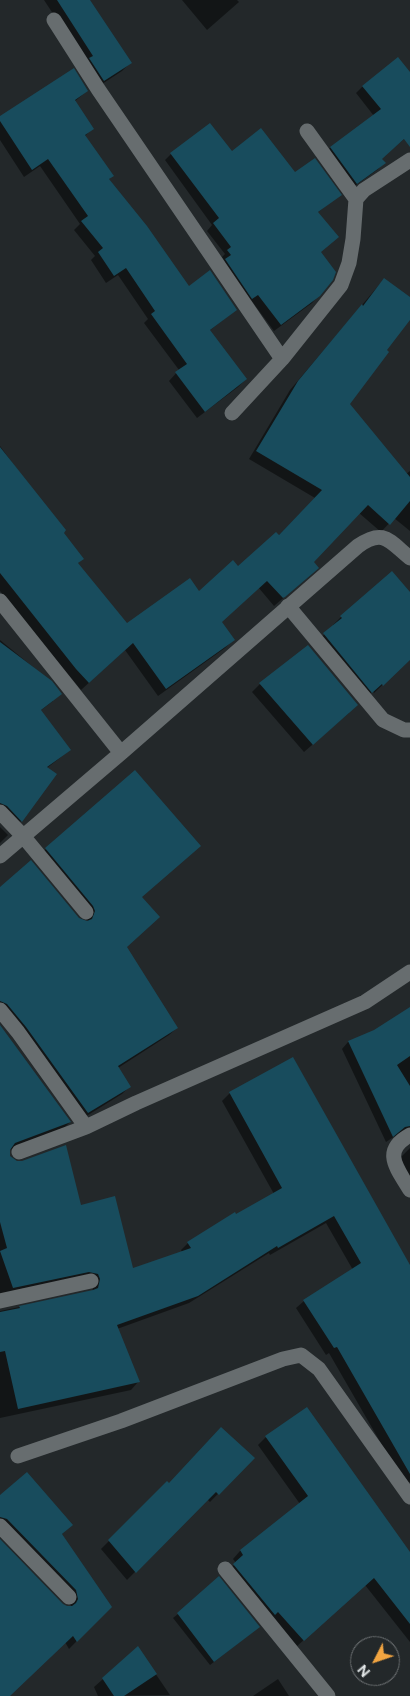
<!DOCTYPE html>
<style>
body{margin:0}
#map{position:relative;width:410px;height:1696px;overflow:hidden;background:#23282a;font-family:Figtree,sans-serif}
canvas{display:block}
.north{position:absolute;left:350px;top:1636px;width:50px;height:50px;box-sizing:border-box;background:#23282a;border:1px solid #707476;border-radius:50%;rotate:229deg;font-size:14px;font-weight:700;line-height:20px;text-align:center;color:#e3e7e8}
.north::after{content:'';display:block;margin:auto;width:18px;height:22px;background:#f2a541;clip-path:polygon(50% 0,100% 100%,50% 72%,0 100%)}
</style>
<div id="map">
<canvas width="410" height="1696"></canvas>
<div class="north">N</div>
</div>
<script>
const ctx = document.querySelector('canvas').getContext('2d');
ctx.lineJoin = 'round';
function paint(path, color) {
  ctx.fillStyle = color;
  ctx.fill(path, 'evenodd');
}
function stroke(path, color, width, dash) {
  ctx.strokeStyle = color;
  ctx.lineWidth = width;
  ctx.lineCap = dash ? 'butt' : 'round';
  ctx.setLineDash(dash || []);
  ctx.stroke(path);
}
paint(new Path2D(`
 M 44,0 L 89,0 L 130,63 L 122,71 L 96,88 L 86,64 Z
 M 182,0 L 237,0 L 239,2 L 207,30 Z
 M 410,74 L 410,134 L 381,159 L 384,163 L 377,170 L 349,190 L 324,154 L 331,147 L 374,116 L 356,93 L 363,86 Z
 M 87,91 L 74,102 L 92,129 L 84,137 L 113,175 L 108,180 L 189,288 L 236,310 L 209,331 L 246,379 L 238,387 L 197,418 L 169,381 L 179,370 L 144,323 L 148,319 L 118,275 L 106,283 L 91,260 L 95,256 L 74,230 L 80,224 L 40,166 L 24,177 L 0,140 L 0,118 Z
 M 231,153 L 295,173 L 340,195 L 317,213 L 320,253 L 319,295 L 312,303 L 274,331 L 251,300 L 245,305 L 220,267 L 225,262 L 222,257 L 225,254 L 207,231 L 212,225 L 165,160 L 171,154 Z
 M 384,279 L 410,299 L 410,318 L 385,351 L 348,404 L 406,474 L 410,471 L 410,531 L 394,518 L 381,532 L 359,513 L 312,562 L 309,576 L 274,606 L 258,587 L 220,623 L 233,640 L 225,648 L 158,696 L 125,650 L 81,690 L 0,591 L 0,446 L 82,559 L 77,564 L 127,625 L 199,593 L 238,568 L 278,536 L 315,498 L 249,459 L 290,390 Z
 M 410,594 L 410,659 L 374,693 L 373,691 L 364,699 L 316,642 L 334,626 L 333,625 L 341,617 Z
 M 0,640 L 50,681 L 53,701 L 40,711 L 70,750 L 47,768 L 21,821 L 14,828 L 0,815 Z
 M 260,684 L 349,713 L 304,752 L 252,692 Z
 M 0,827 L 8,835 L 0,843 Z
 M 46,849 L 141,897 L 126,947 L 177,1028 L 169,1035 L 118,1068 L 129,1087 L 122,1094 L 80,1120 L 0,1012 L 0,889 L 87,923 L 88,919 L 86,914 L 38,856 Z
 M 410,1008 L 410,1135 L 408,1133 L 401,1132 L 386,1142 L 342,1049 L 348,1042 L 374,1031 Z
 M 0,1027 L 70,1122 L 62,1130 L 9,1150 L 9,1156 L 80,1206 L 132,1269 L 182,1252 L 181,1250 L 188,1243 L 274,1194 L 222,1101 L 230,1093 L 293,1058 L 409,1265 L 410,1265 L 410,1482 L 405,1485 L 329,1353 L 326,1355 L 296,1308 L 304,1301 L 353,1270 L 326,1223 L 270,1255 L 269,1253 L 189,1303 L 117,1329 L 138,1382 L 131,1390 L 0,1418 L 0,1311 L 92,1292 L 93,1288 L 0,1297 Z
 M 410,1148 L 410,1189 L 398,1160 Z
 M 266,1437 L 410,1554 L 410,1642 L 365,1585 L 296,1647 L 226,1573 L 236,1563 L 233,1559 L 240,1551 L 300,1504 L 258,1445 Z
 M 253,1458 L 210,1502 L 207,1499 L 127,1580 L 101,1549 L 167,1483 L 169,1484 Z
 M 0,1497 L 72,1525 L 61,1535 L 110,1607 L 69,1649 L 65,1642 L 9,1696 L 0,1696 L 0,1541 L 62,1605 L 67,1607 L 71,1606 L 69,1599 L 0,1528 Z
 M 178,1614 L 254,1631 L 210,1665 L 173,1618 Z
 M 138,1648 L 170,1695 L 98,1696 L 94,1687 Z
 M 278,1679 L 289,1696 L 253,1696 Z`), '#0007');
paint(new Path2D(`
 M 57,0 L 90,0 L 132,63 L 104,81 L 89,58 L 93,56 Z
 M 398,57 L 410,72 L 410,147 L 404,139 L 382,159 L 386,163 L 357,184 L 330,147 L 381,109 L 362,86 Z
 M 74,68 L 88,91 L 75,100 L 94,129 L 85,135 L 114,176 L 109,179 L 147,226 L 189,286 L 210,270 L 237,310 L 210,330 L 247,379 L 205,412 L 175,372 L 187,364 L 151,314 L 155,311 L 126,268 L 114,276 L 98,252 L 103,248 L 81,221 L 88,216 L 48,159 L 32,170 L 0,121 L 0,116 Z
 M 210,123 L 232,151 L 261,128 L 295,172 L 315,158 L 342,195 L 318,212 L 339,237 L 321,252 L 336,272 L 333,280 L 320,296 L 281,325 L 258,295 L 252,299 L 225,259 L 231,255 L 227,250 L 231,247 L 213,223 L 219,218 L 170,153 Z
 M 384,278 L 410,297 L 410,320 L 387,350 L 389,352 L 350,404 L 410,477 L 410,501 L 390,525 L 368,505 L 314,562 L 319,568 L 285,597 L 283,598 L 267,581 L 222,622 L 235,640 L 166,689 L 133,643 L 89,683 L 76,669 L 0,573 L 0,447 L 66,530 L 64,533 L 84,559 L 78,563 L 127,623 L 190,578 L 199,591 L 233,560 L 238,566 L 276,532 L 279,535 L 322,490 L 256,451 L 298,381 L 362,304 L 363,306 Z
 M 392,571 L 410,592 L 410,660 L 383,686 L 382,684 L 372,693 L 323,633 L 342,618 L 340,616 Z
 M 0,642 L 52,681 L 62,694 L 41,710 L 71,750 L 47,767 L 57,774 L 22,822 L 7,806 L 0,803 Z
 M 308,645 L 358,705 L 313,745 L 259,683 Z
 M 135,770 L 201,846 L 142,897 L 160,917 L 127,947 L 178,1028 L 118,1066 L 131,1087 L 88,1113 L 26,1027 L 7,1004 L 0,1001 L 0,887 L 31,860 L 79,918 L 87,921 L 92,919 L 95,911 L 93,906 L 45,848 Z
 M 410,1007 L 410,1056 L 397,1065 L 410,1086 L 410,1126 L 405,1127 L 393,1137 L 348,1041 L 374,1030 Z
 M 0,1025 L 71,1122 L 15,1143 L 10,1150 L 10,1156 L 17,1161 L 22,1161 L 66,1145 L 81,1205 L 115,1196 L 133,1268 L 191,1248 L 187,1242 L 235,1212 L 236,1214 L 282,1188 L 229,1092 L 293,1057 L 410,1265 L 410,1474 L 337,1347 L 334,1348 L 303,1300 L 361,1263 L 334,1216 L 278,1248 L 277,1246 L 198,1296 L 117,1325 L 140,1382 L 18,1409 L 5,1351 L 0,1352 L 0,1312 L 20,1308 L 19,1306 L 93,1290 L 98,1288 L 100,1279 L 98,1274 L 89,1272 L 13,1288 L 0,1251 L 7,1248 L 0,1222 Z
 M 307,1407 L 410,1552 L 410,1624 L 374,1578 L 304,1641 L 278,1612 L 275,1615 L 233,1564 L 243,1555 L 240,1550 L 308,1496 L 265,1436 Z
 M 221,1427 L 255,1458 L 219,1495 L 216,1492 L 136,1573 L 108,1540 L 167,1481 L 169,1483 Z
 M 27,1472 L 73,1525 L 62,1534 L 112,1607 L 77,1642 L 73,1636 L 10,1696 L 0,1696 L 0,1539 L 63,1604 L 67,1606 L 72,1606 L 76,1603 L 78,1599 L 76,1590 L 7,1519 L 0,1517 L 0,1495 Z
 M 219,1576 L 260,1627 L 214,1662 L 177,1613 Z
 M 138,1646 L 157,1674 L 124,1696 L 114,1696 L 102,1678 Z`), '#184c5d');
stroke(new Path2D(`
 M 54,20 L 98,89 L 282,359
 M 307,131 L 356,199
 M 232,413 L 282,359 L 341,285 L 349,263 L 353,239 L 356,199 L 364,190 L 410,160
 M 0,601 L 121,753
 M 288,606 L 383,720 L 404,730 L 410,730
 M 0,812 L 23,836 L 86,912
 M 0,856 L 121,753 L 358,546 C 384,528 389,541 410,558
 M 0,1010 L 18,1032 L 86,1127 L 136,1103 L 365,1002 L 410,972
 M 410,1135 C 381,1151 397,1168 410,1190
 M 19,1152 L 86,1127
 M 0,1301 L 91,1281
 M 18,1456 L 121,1421 L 283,1359 L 301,1355 L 319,1369 L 410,1497
 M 0,1526 L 69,1597
 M 225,1569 L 328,1696`), '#676d6f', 15);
</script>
